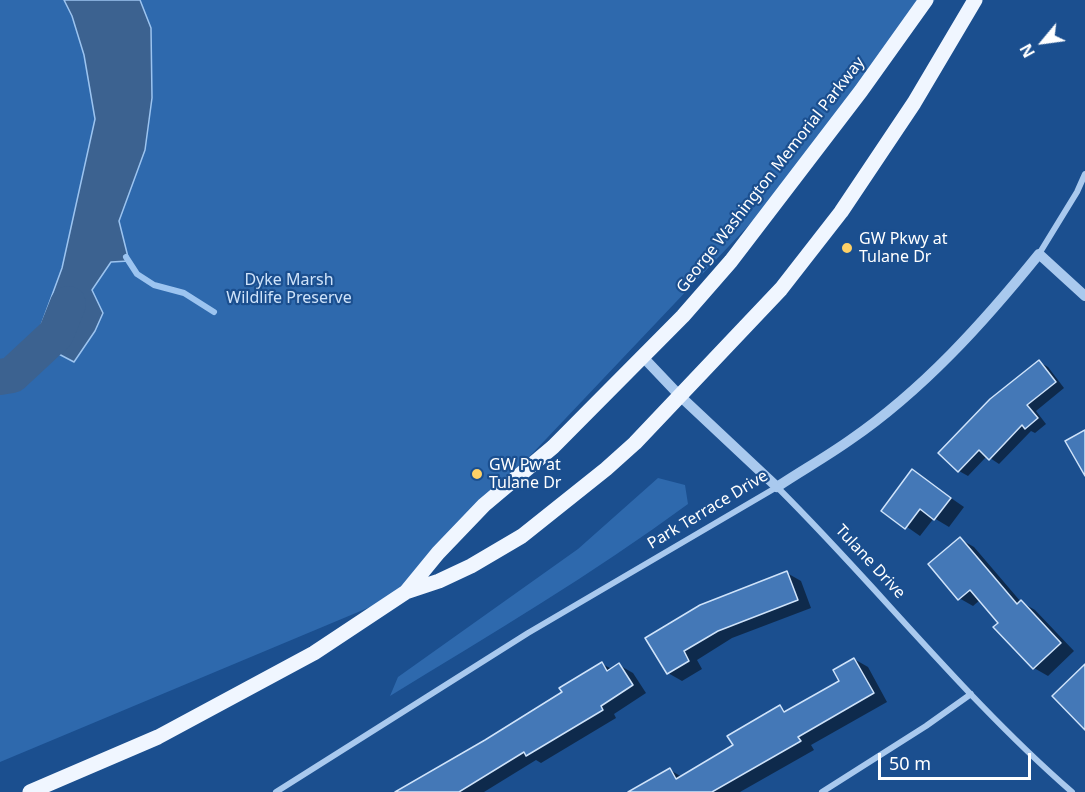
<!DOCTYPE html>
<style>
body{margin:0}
#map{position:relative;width:1085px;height:792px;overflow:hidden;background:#1b4f8f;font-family:"Noto Sans",sans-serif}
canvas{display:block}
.north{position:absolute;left:1013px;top:12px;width:60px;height:60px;-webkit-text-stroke:4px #1b4f8f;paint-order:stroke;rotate:241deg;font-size:16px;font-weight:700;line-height:24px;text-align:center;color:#fff}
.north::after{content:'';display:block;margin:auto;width:21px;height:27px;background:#fff;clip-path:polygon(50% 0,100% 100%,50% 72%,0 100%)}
.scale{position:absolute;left:878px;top:753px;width:153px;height:27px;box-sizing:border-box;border:3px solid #fff;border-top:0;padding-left:8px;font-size:18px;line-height:21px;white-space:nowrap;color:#fff;-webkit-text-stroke:4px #1b4f8f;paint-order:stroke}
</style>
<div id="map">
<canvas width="1085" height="792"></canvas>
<div class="north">N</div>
<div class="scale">50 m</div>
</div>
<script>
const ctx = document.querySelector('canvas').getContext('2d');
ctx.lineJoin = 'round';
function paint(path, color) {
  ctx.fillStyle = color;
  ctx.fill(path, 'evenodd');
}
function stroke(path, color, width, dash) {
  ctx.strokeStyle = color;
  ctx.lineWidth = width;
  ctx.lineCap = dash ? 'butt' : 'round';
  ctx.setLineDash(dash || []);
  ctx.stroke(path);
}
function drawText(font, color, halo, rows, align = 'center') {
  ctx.font = font + ' "Noto Sans",sans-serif';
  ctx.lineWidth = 4.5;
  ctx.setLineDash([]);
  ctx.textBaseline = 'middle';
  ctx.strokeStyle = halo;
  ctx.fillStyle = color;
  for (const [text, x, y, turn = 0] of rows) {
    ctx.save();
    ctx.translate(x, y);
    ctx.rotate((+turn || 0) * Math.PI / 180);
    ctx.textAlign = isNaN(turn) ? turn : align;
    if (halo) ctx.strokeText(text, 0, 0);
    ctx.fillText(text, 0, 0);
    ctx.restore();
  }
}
paint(new Path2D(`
 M 0,0 L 935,0 L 802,169 L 438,553 L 406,592 L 0,762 Z
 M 658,478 L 685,485 L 688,504 C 593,574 491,634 390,696 L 398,677 L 578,549 Z`), '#2e69ad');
const water = new Path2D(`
 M 64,0 L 140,0 L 151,28 L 152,98 L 145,150 L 119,221 L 129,261 L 111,262 L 92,290 L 103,313 L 95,331 L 74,362 L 30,339 L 40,328 L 62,268 L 95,119 L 84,55 L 72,16 Z`);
paint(water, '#3c6290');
stroke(water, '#9cc4f0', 1.5);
paint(new Path2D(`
 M 1039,362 L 1048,367 L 1064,388 L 1036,411 L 1046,424 L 1035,433 L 1031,431 L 999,464 L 987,456 L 968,476 L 959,471 Z
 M 912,471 L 964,507 L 949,527 L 934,518 L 920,536 L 883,510 Z
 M 960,539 L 974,547 L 1021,602 L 1035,610 L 1074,651 L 1048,676 L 1034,668 L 980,600 L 973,606 L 959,598 Z
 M 787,573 L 801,581 L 811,608 L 732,638 L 697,660 L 702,669 L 682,681 L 668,673 L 647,639 Z
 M 854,659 L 868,667 L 887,702 L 811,745 L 814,750 L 740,792 L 652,792 L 670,770 L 682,777 L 735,746 L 780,707 L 787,712 L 841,681 Z
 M 602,664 L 612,669 L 619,665 L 633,673 L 646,693 L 614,714 L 616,718 L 541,763 L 536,760 L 484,792 L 417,792 L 564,693 Z`), '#0007');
stroke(new Path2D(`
 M 126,257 L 137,274 L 154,285 L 184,293 L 214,312`), '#9cc4f0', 6);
stroke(new Path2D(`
 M 0,377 L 12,375 L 56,334 L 68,304`), '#3c6290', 36);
const building = new Path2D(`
 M 1039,360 L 1056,382 L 1027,405 L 1038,418 L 1025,429 L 1022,425 L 989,460 L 979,450 L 958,472 L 938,453 L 990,399 Z
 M 1085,430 L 1085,476 L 1065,441 Z
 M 912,469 L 951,498 L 934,520 L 920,509 L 905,529 L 881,511 Z
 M 960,537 L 1017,604 L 1021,600 L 1061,643 L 1033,669 L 993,627 L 998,623 L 970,590 L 958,600 L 928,564 Z
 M 787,571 L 798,600 L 718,631 L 684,651 L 689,661 L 667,674 L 645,638 L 700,605 Z
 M 854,658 L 874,693 L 798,737 L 801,741 L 712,792 L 628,792 L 670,768 L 676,779 L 733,745 L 727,736 L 780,705 L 784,712 L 839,681 L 833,670 Z
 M 602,662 L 607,671 L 619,663 L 633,685 L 601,706 L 603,710 L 526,756 L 524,752 L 459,792 L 395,792 L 485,740 L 562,692 L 559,688 Z
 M 1085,664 L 1085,730 L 1052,696 Z`);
paint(building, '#4478b7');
stroke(building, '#cfe3fa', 1.5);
stroke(new Path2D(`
 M 1039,254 L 1077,192 L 1085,174
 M 276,792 L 528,633 L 777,487 C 877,586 965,699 1072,792
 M 822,792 L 926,726 L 971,694`), '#a9c9ee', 6);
stroke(new Path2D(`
 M 642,356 L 680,396 L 777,487 C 801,471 826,457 850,440 C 923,390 984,322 1039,254 L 1085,296`), '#a9c9ee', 10);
stroke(new Path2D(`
 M 406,592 L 438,553 L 484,505 L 553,447 L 683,316 L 731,261 L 861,91 L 926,0
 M 30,792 L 158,737 L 314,653 L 406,592 L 439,581 L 471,566 L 522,536 L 606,469 L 635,443 L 781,289 L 841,212 L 914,103 L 975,0`), '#f0f6ff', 15);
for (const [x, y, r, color] of [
 [847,248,6,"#ffd166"],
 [477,474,6,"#ffd166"]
]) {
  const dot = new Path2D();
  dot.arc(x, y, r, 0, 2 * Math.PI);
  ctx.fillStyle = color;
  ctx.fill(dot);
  stroke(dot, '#1b4f8f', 2);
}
drawText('16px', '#fff', '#1b4f8f', [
 ["George Washington Memorial Parkway",771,175,-52],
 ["Park Terrace Drive",708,510,-31],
 ["Tulane Drive",870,562,47]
]);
drawText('16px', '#fff', '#1b4f8f', [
 ["GW Pkwy at",859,239],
 ["Tulane Dr",859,257],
 ["GW Pw at",489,465],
 ["Tulane Dr",489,483]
], 'left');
drawText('16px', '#cfe3fa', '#1b4f8f', [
 ["Dyke Marsh",289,280],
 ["Wildlife Preserve",289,298]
]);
</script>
